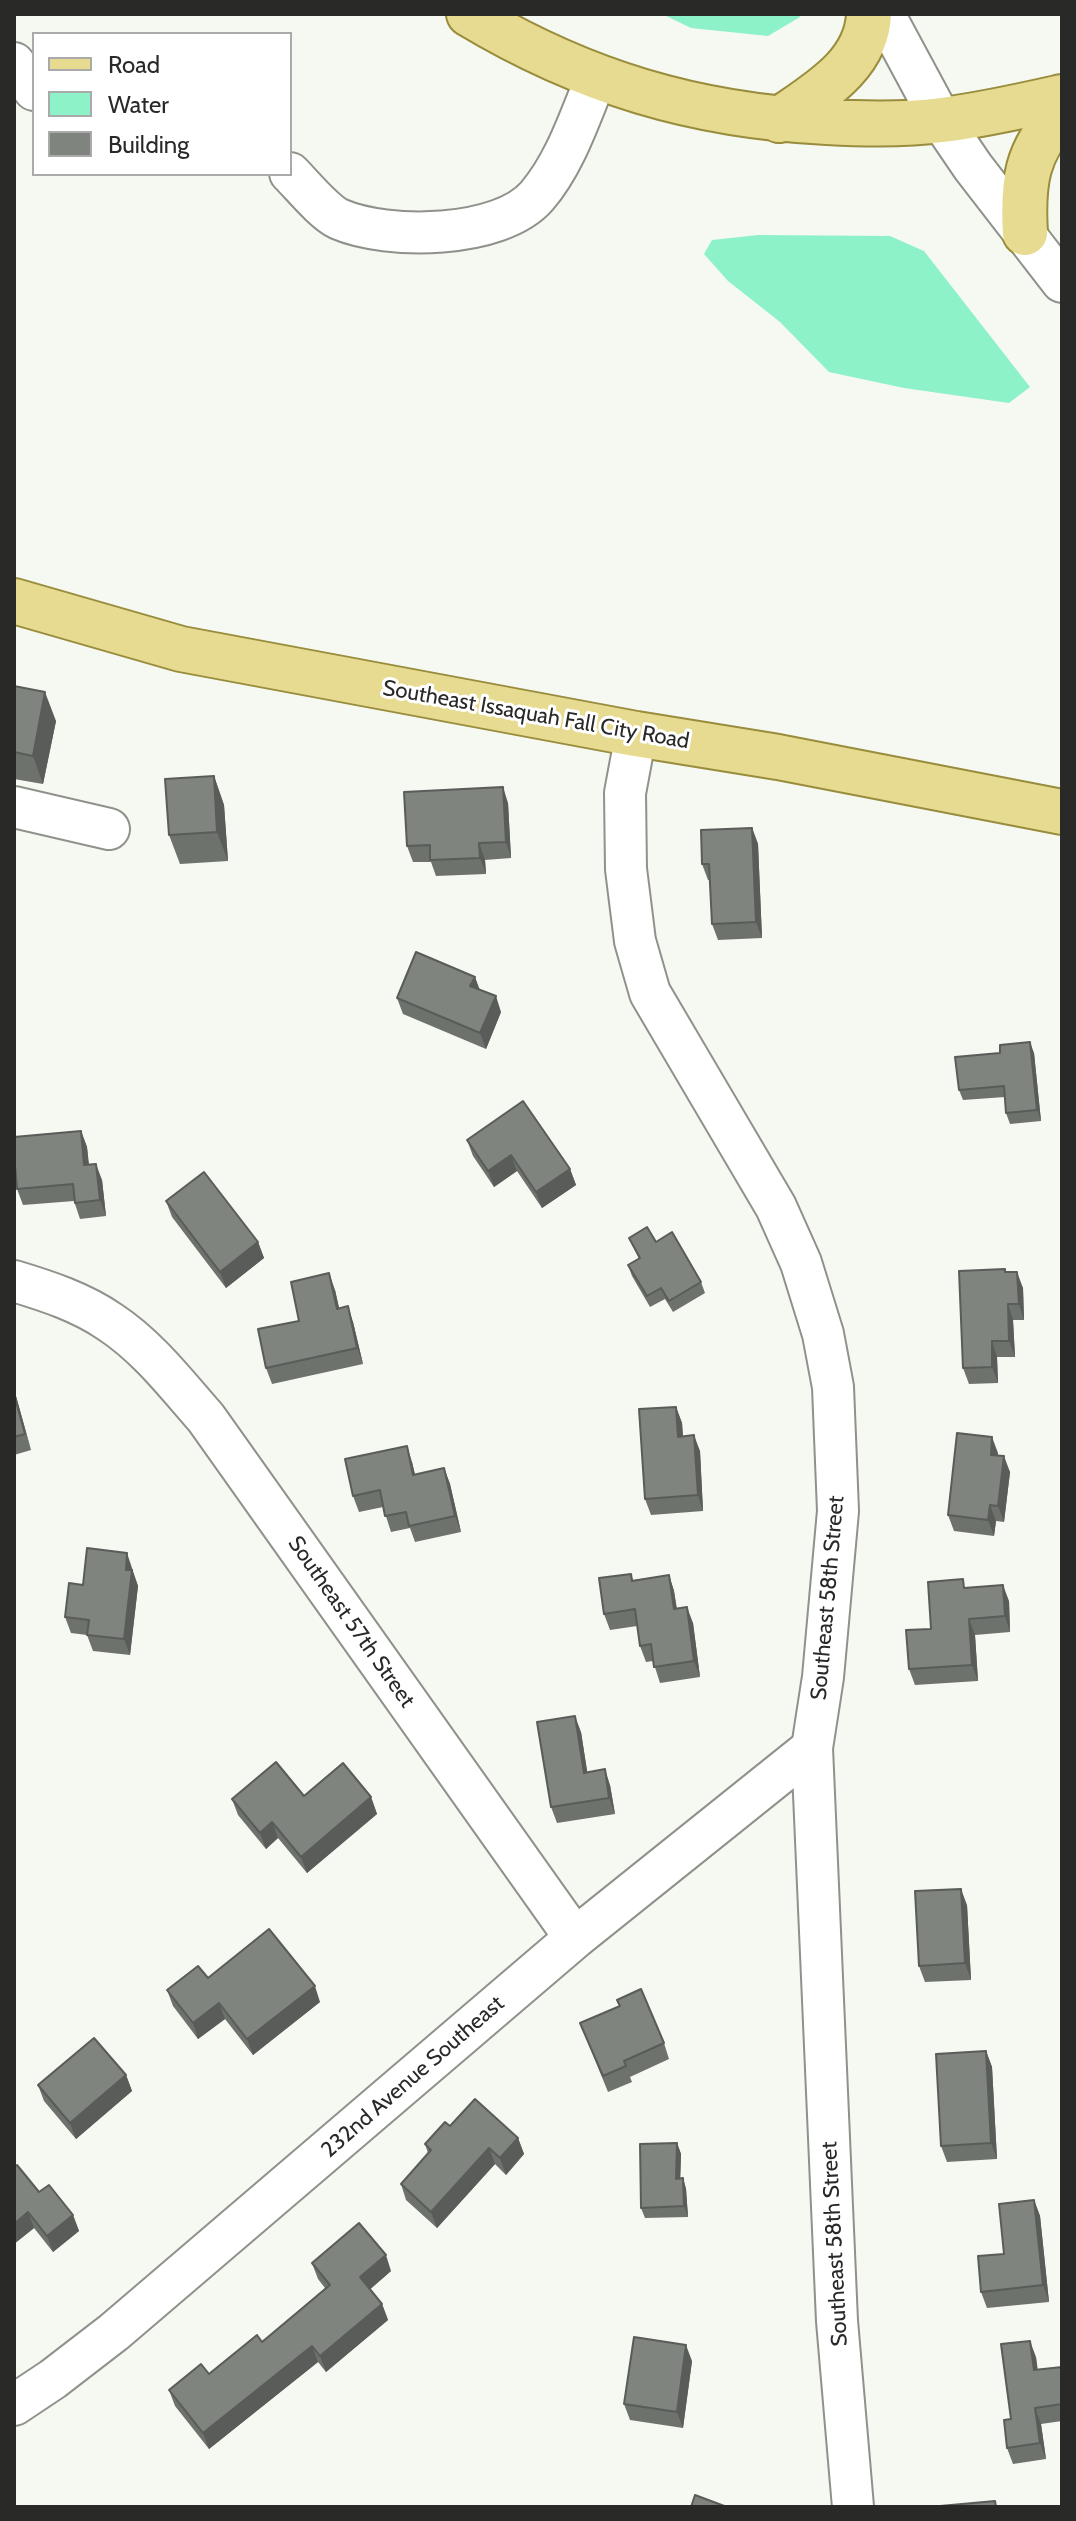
<!DOCTYPE html>
<style>
body{margin:0}
#map{position:relative;width:1076px;height:2521px;overflow:hidden;background:#f6f9f1;font-family:Cabin,sans-serif}
canvas{display:block}
.frame{position:absolute;inset:0;border:16px solid #292a28;pointer-events:none}
.legend{position:absolute;left:32px;top:32px;width:260px;height:144px;box-sizing:border-box;background:#fff;border:2px solid #a9aaa9;margin:0;padding:10px 14px;list-style:none;font-size:24px;color:#292a28}
.legend li{display:flex;align-items:center;gap:16px;height:40px}
.legend b{width:40px;border:2px solid #a9aaa9}
</style>
<div id="map">
<canvas width="1076" height="2521"></canvas>
<div class="frame"></div>
<ul class="legend">
<li><b style="height:10px;background:#e6db91"></b>Road</li>
<li><b style="height:22px;background:#8ef2c8"></b>Water</li>
<li><b style="height:22px;background:#7f847f"></b>Building</li>
</ul>
</div>
<script>
const ctx = document.querySelector('canvas').getContext('2d');
ctx.lineJoin = 'round';
function paint(path, color) {
  ctx.fillStyle = color;
  ctx.fill(path, 'evenodd');
}
function stroke(path, color, width, dash) {
  ctx.strokeStyle = color;
  ctx.lineWidth = width;
  ctx.lineCap = dash ? 'butt' : 'round';
  ctx.setLineDash(dash || []);
  ctx.stroke(path);
}
function drawText(font, color, halo, rows, align = 'center') {
  ctx.font = font + ' Cabin,sans-serif';
  ctx.lineWidth = 6;
  ctx.setLineDash([]);
  ctx.textBaseline = 'middle';
  ctx.strokeStyle = halo;
  ctx.fillStyle = color;
  for (const [text, x, y, turn = 0] of rows) {
    ctx.save();
    ctx.translate(x, y);
    ctx.rotate((+turn || 0) * Math.PI / 180);
    ctx.textAlign = isNaN(turn) ? turn : align;
    if (halo) ctx.strokeText(text, 0, 0);
    ctx.fillText(text, 0, 0);
    ctx.restore();
  }
}
paint(new Path2D(`
 M 662,14 L 799,14 L 800,17 L 768,36 L 691,28 Z
 M 758,235 L 890,236 L 924,251 L 1030,387 L 1009,403 L 904,388 L 829,372 L 780,322 L 728,281 L 704,254 L 712,240 Z`), '#8ef2c8');
const minor = new Path2D(`
 M 884,14 L 941,120 L 973,167 L 1062,282
 M 14,63 L 34,90
 M 290,173 C 303,186 324,212 339,219 C 387,240 500,239 537,196 C 566,162 580,116 597,76
 M 636,734 L 625,793 L 626,869 L 635,941 L 650,993 L 776,1207 L 801,1263 L 823,1334 L 833,1387 L 838,1511 L 823,1677 L 812,1748 L 837,2321 L 853,2507
 M 14,807 L 109,829
 M 14,1281 C 47,1291 81,1302 110,1322 C 148,1347 176,1384 206,1418 L 575,1938
 M 14,2405 L 53,2379 L 114,2332 L 575,1938 L 812,1748`);
const major = new Path2D(`
 M 469,14 C 582,82 696,116 827,122 C 865,124 904,125 942,120 C 983,115 1022,106 1062,97
 M 779,120 C 817,93 867,66 869,14
 M 1025,233 C 1022,184 1026,150 1062,114
 M 14,601 L 181,649 L 636,734 L 778,757 L 1062,812`);
stroke(minor, '#8f928b', 44);
stroke(major, '#998d3d', 48);
stroke(minor, '#fff', 40);
stroke(major, '#e6db91', 44);
paint(new Path2D(`
 M 14,686 L 56,721 L 43,784 L 14,779 Z
 M 214,776 L 224,805 L 228,861 L 180,864 L 169,835 Z
 M 508,803 L 511,858 L 485,860 L 486,874 L 436,876 L 431,862 L 413,862 L 407,846 Z
 M 752,828 L 758,844 L 762,938 L 718,940 L 712,924 L 710,880 L 708,880 L 702,864 Z
 M 475,977 L 479,990 L 501,1012 L 486,1049 L 403,1014 L 397,998 Z
 M 1034,1053 L 1041,1121 L 1010,1124 L 1006,1113 L 1005,1097 L 963,1100 L 959,1090 Z
 M 81,1131 L 87,1147 L 89,1164 L 102,1180 L 106,1216 L 80,1219 L 74,1201 L 23,1205 L 17,1189 Z
 M 467,1140 L 570,1169 L 576,1185 L 542,1208 L 517,1171 L 494,1187 L 473,1156 Z
 M 166,1201 L 258,1242 L 264,1258 L 226,1288 L 172,1217 Z
 M 629,1238 L 656,1242 L 701,1282 L 705,1293 L 673,1312 L 665,1299 L 650,1307 L 632,1276 L 628,1265 L 639,1259 Z
 M 1005,1269 L 1006,1272 L 1023,1288 L 1024,1320 L 1013,1320 L 1015,1357 L 997,1357 L 998,1383 L 969,1384 L 963,1368 Z
 M 335,1290 L 339,1308 L 353,1322 L 363,1364 L 272,1384 L 266,1368 L 299,1321 Z
 M 14,1389 L 31,1450 L 14,1455 Z
 M 676,1407 L 682,1423 L 683,1436 L 700,1451 L 703,1511 L 651,1515 L 645,1499 Z
 M 998,1453 L 998,1455 L 1010,1472 L 1004,1522 L 996,1521 L 994,1536 L 954,1531 L 948,1515 Z
 M 412,1462 L 415,1475 L 444,1468 L 450,1484 L 461,1532 L 415,1542 L 410,1528 L 391,1532 L 383,1507 L 359,1512 L 353,1496 Z
 M 133,1569 L 133,1573 L 138,1586 L 130,1655 L 93,1651 L 87,1635 L 71,1633 L 65,1617 L 83,1585 Z
 M 631,1574 L 633,1580 L 669,1575 L 674,1591 L 677,1609 L 693,1623 L 700,1677 L 660,1683 L 653,1661 L 646,1662 L 640,1646 L 637,1626 L 610,1630 L 604,1614 Z
 M 966,1587 L 1009,1601 L 1010,1632 L 975,1635 L 978,1681 L 915,1685 L 909,1669 L 931,1629 Z
 M 581,1732 L 587,1772 L 610,1785 L 615,1814 L 557,1823 L 551,1807 Z
 M 304,1796 L 371,1797 L 377,1814 L 307,1873 L 278,1838 L 266,1849 L 238,1815 L 232,1799 Z
 M 967,1905 L 971,1980 L 925,1982 L 919,1966 Z
 M 208,1978 L 320,2002 L 253,2055 L 225,2019 L 198,2039 L 173,2006 L 167,1990 Z
 M 580,2023 L 664,2043 L 669,2059 L 630,2077 L 632,2082 L 608,2092 Z
 M 986,2051 L 992,2067 L 997,2159 L 947,2162 L 941,2146 Z
 M 126,2075 L 132,2091 L 76,2139 L 44,2101 L 38,2085 Z
 M 450,2126 L 518,2138 L 524,2154 L 506,2175 L 495,2164 L 437,2228 L 406,2200 L 401,2184 L 428,2153 L 425,2144 Z
 M 677,2143 L 681,2154 L 680,2178 L 683,2178 L 686,2189 L 688,2217 L 645,2218 L 641,2208 Z
 M 39,2192 L 73,2215 L 79,2231 L 53,2252 L 34,2228 L 14,2244 Z
 M 1034,2200 L 1040,2216 L 1049,2302 L 987,2308 L 981,2292 Z
 M 312,2263 L 391,2271 L 370,2289 L 382,2304 L 388,2320 L 326,2372 L 318,2362 L 209,2449 L 175,2406 L 169,2390 L 209,2374 L 262,2342 L 325,2288 L 318,2279 Z
 M 1036,2357 L 1037,2370 L 1062,2367 L 1062,2421 L 1041,2424 L 1046,2459 L 1013,2464 L 1007,2448 L 1011,2419 Z
 M 692,2361 L 683,2428 L 630,2420 L 624,2404 Z`), '#6d726d');
paint(new Path2D(`
 M 45,692 L 56,721 L 43,784 L 33,756 Z
 M 214,776 L 224,805 L 228,861 L 217,832 Z
 M 503,787 L 508,803 L 511,858 L 506,842 Z
 M 752,828 L 758,844 L 762,938 L 756,922 Z
 M 479,843 L 485,860 L 486,874 L 480,858 Z
 M 475,977 L 481,993 L 470,986 Z
 M 496,996 L 501,1012 L 486,1049 L 480,1033 Z
 M 1030,1042 L 1034,1053 L 1041,1121 L 1037,1110 Z
 M 81,1131 L 87,1147 L 90,1181 L 84,1165 Z
 M 511,1155 L 517,1171 L 494,1187 L 488,1171 Z
 M 96,1164 L 102,1180 L 106,1216 L 100,1200 Z
 M 570,1169 L 576,1185 L 542,1208 L 536,1192 Z
 M 258,1242 L 264,1258 L 226,1288 L 220,1272 Z
 M 1017,1272 L 1023,1288 L 1024,1320 L 1019,1304 Z
 M 329,1273 L 335,1290 L 343,1325 L 337,1309 Z
 M 1008,1304 L 1013,1320 L 1015,1357 L 1009,1341 Z
 M 348,1306 L 353,1322 L 363,1364 L 357,1348 Z
 M 992,1341 L 997,1357 L 998,1383 L 992,1367 Z
 M 14,1389 L 31,1450 L 14,1394 Z
 M 676,1407 L 682,1423 L 684,1453 L 678,1437 Z
 M 694,1435 L 700,1451 L 703,1511 L 698,1495 Z
 M 992,1437 L 998,1453 L 996,1471 L 991,1455 Z
 M 407,1446 L 412,1462 L 419,1491 L 413,1475 Z
 M 1004,1456 L 1010,1472 L 1004,1522 L 998,1506 Z
 M 444,1468 L 450,1484 L 461,1532 L 455,1516 Z
 M 990,1505 L 996,1521 L 994,1536 L 988,1520 Z
 M 127,1553 L 138,1586 L 130,1655 L 124,1639 L 126,1570 Z
 M 669,1575 L 674,1591 L 679,1625 L 674,1609 Z
 M 1003,1585 L 1009,1601 L 1010,1632 L 1005,1616 Z
 M 687,1607 L 693,1623 L 700,1677 L 694,1661 Z
 M 969,1619 L 975,1635 L 978,1681 L 972,1665 Z
 M 575,1716 L 581,1732 L 590,1789 L 584,1773 Z
 M 605,1769 L 610,1785 L 615,1814 L 609,1798 Z
 M 371,1797 L 377,1814 L 307,1873 L 301,1857 Z
 M 272,1822 L 278,1838 L 266,1849 L 260,1833 Z
 M 961,1889 L 967,1905 L 971,1980 L 965,1963 Z
 M 315,1986 L 320,2002 L 253,2055 L 247,2039 Z
 M 219,2003 L 225,2019 L 198,2039 L 193,2023 Z
 M 986,2051 L 992,2067 L 997,2159 L 991,2143 Z
 M 126,2075 L 132,2091 L 76,2139 L 70,2123 Z
 M 518,2138 L 524,2154 L 506,2175 L 500,2158 Z
 M 677,2143 L 681,2154 L 680,2190 L 676,2179 Z
 M 489,2148 L 495,2164 L 437,2228 L 431,2212 Z
 M 683,2178 L 686,2189 L 688,2217 L 684,2206 Z
 M 1034,2200 L 1040,2216 L 1049,2302 L 1043,2285 Z
 M 28,2212 L 34,2228 L 14,2244 L 14,2224 Z
 M 73,2215 L 79,2231 L 53,2252 L 47,2236 Z
 M 386,2255 L 391,2271 L 366,2293 L 360,2277 Z
 M 382,2304 L 388,2320 L 326,2372 L 320,2356 Z
 M 1030,2341 L 1036,2357 L 1040,2386 L 1034,2370 Z
 M 686,2345 L 692,2361 L 683,2428 L 677,2412 Z
 M 312,2346 L 318,2362 L 209,2449 L 203,2433 Z
 M 1035,2408 L 1041,2424 L 1046,2459 L 1040,2443 Z`), '#595c59');
const building = new Path2D(`
 M 14,686 L 45,692 L 33,756 L 14,752 Z
 M 214,776 L 217,832 L 169,835 L 165,779 Z
 M 503,787 L 506,842 L 479,843 L 480,858 L 430,860 L 430,845 L 407,846 L 404,792 Z
 M 752,828 L 756,922 L 712,924 L 709,864 L 702,864 L 701,830 Z
 M 416,952 L 475,977 L 470,986 L 496,996 L 480,1033 L 397,998 Z
 M 1030,1042 L 1037,1110 L 1006,1113 L 1004,1086 L 959,1090 L 955,1057 L 1000,1053 L 1000,1045 Z
 M 523,1101 L 570,1169 L 536,1192 L 511,1155 L 488,1171 L 467,1140 Z
 M 81,1131 L 84,1165 L 96,1164 L 100,1200 L 75,1203 L 73,1184 L 17,1189 L 14,1154 L 14,1137 Z
 M 204,1172 L 258,1242 L 220,1272 L 166,1201 Z
 M 647,1227 L 656,1242 L 672,1232 L 701,1282 L 669,1301 L 661,1288 L 647,1296 L 628,1265 L 640,1258 L 629,1238 Z
 M 1005,1269 L 1005,1272 L 1017,1272 L 1019,1304 L 1008,1304 L 1009,1341 L 992,1341 L 992,1367 L 963,1368 L 959,1271 Z
 M 329,1273 L 337,1309 L 348,1306 L 357,1348 L 266,1368 L 258,1329 L 299,1321 L 291,1282 Z
 M 14,1394 L 25,1434 L 14,1437 Z
 M 676,1407 L 678,1437 L 694,1435 L 698,1495 L 645,1499 L 639,1409 Z
 M 957,1433 L 992,1437 L 991,1455 L 1004,1456 L 998,1506 L 990,1505 L 988,1520 L 948,1515 Z
 M 407,1446 L 413,1475 L 444,1468 L 455,1516 L 409,1526 L 406,1512 L 385,1516 L 380,1490 L 353,1496 L 345,1459 Z
 M 87,1548 L 127,1553 L 126,1570 L 132,1570 L 124,1639 L 87,1635 L 89,1620 L 65,1617 L 69,1583 L 83,1585 Z
 M 631,1574 L 632,1581 L 669,1575 L 674,1609 L 687,1607 L 694,1661 L 654,1667 L 651,1644 L 640,1646 L 635,1609 L 604,1614 L 599,1578 Z
 M 963,1579 L 964,1588 L 1003,1585 L 1005,1616 L 969,1619 L 972,1665 L 909,1669 L 906,1630 L 931,1629 L 928,1582 Z
 M 575,1716 L 584,1773 L 605,1769 L 609,1798 L 551,1807 L 537,1722 Z
 M 276,1762 L 304,1796 L 343,1763 L 371,1797 L 301,1857 L 272,1822 L 260,1833 L 232,1799 Z
 M 961,1889 L 965,1963 L 919,1966 L 915,1891 Z
 M 269,1929 L 315,1986 L 247,2039 L 219,2003 L 193,2023 L 167,1990 L 198,1966 L 208,1978 Z
 M 641,1989 L 664,2043 L 624,2061 L 626,2066 L 603,2076 L 580,2023 L 620,2006 L 617,2000 Z
 M 94,2038 L 126,2075 L 70,2123 L 38,2085 Z
 M 986,2051 L 991,2143 L 941,2146 L 936,2054 Z
 M 475,2099 L 518,2138 L 500,2158 L 489,2148 L 431,2212 L 401,2184 L 431,2150 L 425,2144 L 445,2122 L 450,2126 Z
 M 677,2143 L 676,2179 L 683,2178 L 684,2206 L 641,2208 L 640,2144 Z
 M 17,2165 L 39,2192 L 49,2185 L 73,2215 L 47,2236 L 28,2212 L 14,2224 L 14,2167 Z
 M 1034,2200 L 1043,2285 L 981,2292 L 978,2256 L 1004,2254 L 999,2204 Z
 M 359,2223 L 386,2255 L 360,2277 L 382,2304 L 320,2356 L 312,2346 L 203,2433 L 169,2390 L 201,2364 L 209,2374 L 257,2335 L 262,2342 L 330,2285 L 312,2263 Z
 M 634,2337 L 686,2345 L 677,2412 L 624,2404 Z
 M 1030,2341 L 1034,2370 L 1062,2367 L 1062,2404 L 1035,2408 L 1040,2443 L 1007,2448 L 1004,2420 L 1011,2419 L 1001,2344 Z
 M 695,2495 L 727,2507 L 691,2507 Z
 M 995,2501 L 996,2507 L 929,2507 Z`);
paint(building, '#7f847f');
stroke(building, '#595c59', 2);
drawText('22px', '#292a28', '#fff', [
 ["Southeast Issaquah Fall City Road",536,715,10],
 ["Southeast 58th Street",828,1598,-85],
 ["Southeast 57th Street",351,1622,55],
 ["232nd Avenue Southeast",413,2077,-41],
 ["Southeast 58th Street",835,2244,-93]
]);
</script>
